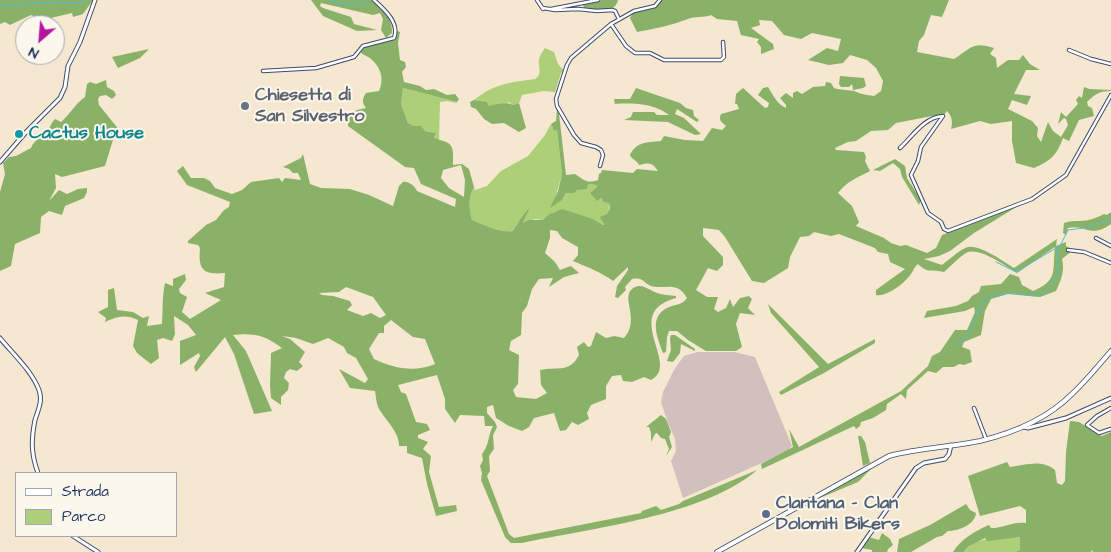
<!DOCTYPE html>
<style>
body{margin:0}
#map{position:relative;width:1111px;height:552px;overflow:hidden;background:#f6e7d1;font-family:"Architects Daughter",sans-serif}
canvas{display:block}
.legend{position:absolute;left:15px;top:472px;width:162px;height:65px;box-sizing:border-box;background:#fbf7ec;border:1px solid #a1a7b3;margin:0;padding:6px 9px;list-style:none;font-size:15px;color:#1b2f5e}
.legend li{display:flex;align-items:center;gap:10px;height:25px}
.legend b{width:25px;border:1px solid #a1a7b3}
.north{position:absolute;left:15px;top:15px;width:50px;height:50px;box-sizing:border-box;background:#fbf7ec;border:1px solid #a1a7b3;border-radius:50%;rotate:207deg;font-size:14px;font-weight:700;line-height:20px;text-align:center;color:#1b2f5e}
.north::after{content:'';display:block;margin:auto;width:18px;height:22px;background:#b5179e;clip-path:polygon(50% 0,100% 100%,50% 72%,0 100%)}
</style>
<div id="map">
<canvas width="1111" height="552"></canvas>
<ul class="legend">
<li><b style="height:6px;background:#fff"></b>Strada</li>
<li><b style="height:14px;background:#accf78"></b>Parco</li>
</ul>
<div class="north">N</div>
</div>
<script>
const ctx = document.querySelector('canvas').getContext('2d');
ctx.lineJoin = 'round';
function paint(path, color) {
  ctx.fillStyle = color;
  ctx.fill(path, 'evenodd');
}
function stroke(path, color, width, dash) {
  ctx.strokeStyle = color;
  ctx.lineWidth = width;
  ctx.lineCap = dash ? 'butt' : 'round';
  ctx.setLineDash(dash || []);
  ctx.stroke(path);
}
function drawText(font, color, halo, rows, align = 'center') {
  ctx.font = font + ' "Architects Daughter",sans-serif';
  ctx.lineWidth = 4;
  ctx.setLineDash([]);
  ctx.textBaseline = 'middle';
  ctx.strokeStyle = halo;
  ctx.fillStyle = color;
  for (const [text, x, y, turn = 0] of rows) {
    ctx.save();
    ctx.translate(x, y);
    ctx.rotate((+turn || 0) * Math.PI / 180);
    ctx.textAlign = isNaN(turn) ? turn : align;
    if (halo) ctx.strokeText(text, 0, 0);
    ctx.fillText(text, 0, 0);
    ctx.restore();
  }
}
paint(new Path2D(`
 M 697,352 L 735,352 L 755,357 L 792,446 L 787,451 L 764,462 L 683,498 L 671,461 L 676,451 L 675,439 L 668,423 L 661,402 L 663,392 L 675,368 L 684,356 Z`), '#d1c0bc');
paint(new Path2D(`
 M 545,48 L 554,52 L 558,64 L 565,72 L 561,73 L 555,92 L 544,91 L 522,95 L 519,103 L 513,105 L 509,102 L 501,105 L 488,107 L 486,102 L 474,100 C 496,83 508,83 535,79 C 543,74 538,68 539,59 C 540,55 543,51 545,48 Z
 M 403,88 L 457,102 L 457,103 L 447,101 L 440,102 L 439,141 L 434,136 L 436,133 L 425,131 L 408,123 L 401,104 Z
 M 551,124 L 554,131 L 557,130 L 562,174 L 554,202 L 562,200 L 566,193 L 575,193 L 577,190 L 588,184 L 596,185 L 597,187 L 590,193 L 609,203 C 611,211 604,217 605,225 L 603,225 L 593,219 L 548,215 L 543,220 L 535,219 L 523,224 L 529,208 C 522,215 518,223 513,231 C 499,233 485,225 472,220 C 469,208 468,198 474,187 L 475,190 L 487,186 L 501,171 L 528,156 L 545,135 Z
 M 1020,537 L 1020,550 L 1015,552 L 964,552 C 978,535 1000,538 1020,537 Z`), '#accf78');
paint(new Path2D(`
 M 0,0 L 93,0 L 83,14 L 73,17 L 72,13 L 42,20 L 31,15 L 10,25 L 5,22 L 0,24 Z
 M 311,0 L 374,0 C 383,10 393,19 392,33 L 386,38 L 381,30 L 383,19 L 380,13 L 373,15 L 321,3 L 320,6 L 323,8 L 351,17 L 354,24 L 377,30 L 357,31 L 323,16 Z
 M 598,0 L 618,0 C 615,15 595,10 584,10 L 583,3 Z
 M 660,0 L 949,0 L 942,17 L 931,15 L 924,35 L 919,41 L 917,52 L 954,59 C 971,48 973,41 994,48 L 990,54 L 996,58 L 997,68 L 1008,60 L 1019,60 L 1023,55 L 1030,64 L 1040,70 L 1026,70 L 1014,94 L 1031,96 L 1027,105 L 1012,100 L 1008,109 L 1032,121 L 1038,128 L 1037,136 L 1041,142 L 1048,122 L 1053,131 L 1061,137 L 1068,125 L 1066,119 L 1064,118 L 1058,124 L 1061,112 L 1066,117 L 1078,104 L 1076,100 L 1079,96 L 1082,98 L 1084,87 L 1089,89 L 1111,90 L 1111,91 C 1100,91 1095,94 1087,102 L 1088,106 L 1092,108 L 1094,116 L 1079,120 L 1069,141 L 1063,138 C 1056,156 1052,160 1034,168 L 1016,163 L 1012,141 L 1012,121 L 991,124 L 980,121 L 951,129 C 953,122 952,116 947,111 L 941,118 L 934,119 L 932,116 L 896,123 L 888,130 L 871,131 L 856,141 L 848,142 L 835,148 L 836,150 L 864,152 L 866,157 L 865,161 L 870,171 C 858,177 846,182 838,193 L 852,206 L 859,222 L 856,226 L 884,238 L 891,243 L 900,246 L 906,245 L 927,253 L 936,248 L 942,235 L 1018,206 L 974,233 L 950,251 L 939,256 L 924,259 L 942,265 C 949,260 960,249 968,247 C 979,244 1005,262 1014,268 L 1057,239 L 1056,246 L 1066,242 L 1066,246 L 1073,250 L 1062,259 C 1065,271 1061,280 1056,291 L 1040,297 L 1008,294 L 991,299 L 985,311 L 981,335 L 964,342 L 962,347 L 970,350 L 972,362 L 964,365 L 959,364 L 954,367 L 943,367 L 936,373 L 928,371 L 907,390 L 906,399 L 901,394 L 887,404 L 886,410 L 873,418 L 861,422 L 860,426 L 856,429 L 854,426 L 762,469 L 761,464 L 793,447 L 789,429 L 799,447 L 901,391 L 928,366 L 932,356 L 940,352 L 955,330 L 967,330 L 975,312 L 974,307 L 965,311 L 924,318 L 927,311 L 956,306 L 968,301 L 972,296 L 979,292 L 981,286 L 1001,284 L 1010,274 L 1019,277 L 1022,285 L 1033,291 C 1059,280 1052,271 1055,247 L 1017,273 C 1005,266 979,246 966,253 C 958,258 951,266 944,272 C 932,269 928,274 918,264 C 914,267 914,270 911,274 C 905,283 887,297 876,295 L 876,290 L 905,269 L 890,262 L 888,254 L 878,252 L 875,248 L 839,234 L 831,236 L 814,232 L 809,236 L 800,237 L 790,257 L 788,268 L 764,283 L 752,281 L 725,237 L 719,230 L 703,228 L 703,236 L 723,257 L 723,265 L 717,271 L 708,268 L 696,290 L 707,297 L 718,297 L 714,309 L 718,312 L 726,308 L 730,299 L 733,307 L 740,298 L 749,296 L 752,299 L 748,308 L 755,315 L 740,313 L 736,324 L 742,347 L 736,351 L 706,351 L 688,340 L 677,331 L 669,331 L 667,337 L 666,352 L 663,353 C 657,337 648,316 669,307 C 677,304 682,305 687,298 C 677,280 665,290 651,286 C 643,283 644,277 632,279 L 625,287 L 626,290 L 618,298 L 615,297 L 617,286 L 628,270 L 628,267 L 613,281 C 601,272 587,267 573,261 L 578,255 L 578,247 L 562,238 L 557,231 L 550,230 L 550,238 L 545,253 L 555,262 L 560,270 L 571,266 L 579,273 L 564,277 L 549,287 L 553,278 L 539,279 L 532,289 L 527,306 L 522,313 L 521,335 L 511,341 L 509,350 L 519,355 L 518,384 L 513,390 L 516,397 L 536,399 L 547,393 L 541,385 L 540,370 C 557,366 569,374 579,355 L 577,347 L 584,342 L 588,347 L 591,346 L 596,332 L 606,338 L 614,336 L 624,338 C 640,321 622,299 631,290 C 640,281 648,290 657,293 C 663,295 670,295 676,296 L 676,298 C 620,313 682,365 651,380 L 644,377 L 632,382 L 623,381 L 621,375 L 612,376 L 606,386 L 606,399 L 591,405 L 587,413 L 589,419 L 578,425 L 572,422 L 566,430 L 560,431 L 554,413 L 534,418 L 529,427 L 522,431 L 509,426 L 496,418 L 493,405 L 487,407 L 487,413 L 495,422 L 497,427 L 493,435 L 494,449 L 489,456 L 490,471 L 487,476 L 509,534 L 514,538 L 641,513 L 642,511 L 656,506 L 661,510 L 679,504 L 683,501 L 757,470 C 704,516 591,528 522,543 L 511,543 L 505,537 L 481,480 L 482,473 L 480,466 L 483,460 L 482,454 C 489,446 488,435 493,426 L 485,426 L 484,416 L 460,415 L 455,423 L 445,409 L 445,399 L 437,375 L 398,385 L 401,392 L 406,394 L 416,422 L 427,424 L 430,430 L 418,435 L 418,438 L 428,442 L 423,449 L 431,456 L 429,472 L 439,507 L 456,505 L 457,511 L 436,516 L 427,484 L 422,458 L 407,453 L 407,446 L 399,446 C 400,432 384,419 378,407 C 376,402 376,396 375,391 L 350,388 L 339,369 L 365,383 L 368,379 L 356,358 L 347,353 L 344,347 L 328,338 L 313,344 L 296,338 L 282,336 L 290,339 L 305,352 L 299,362 L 303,366 L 297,371 L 290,369 L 286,372 L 284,378 L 289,383 L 288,390 L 281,397 L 281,405 L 271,398 L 270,386 L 271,353 L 282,348 C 264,335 255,333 233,335 L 246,351 L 272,411 L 254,414 L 234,354 L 225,337 L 196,372 L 194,367 L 200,356 L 199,353 L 180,365 L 180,341 L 196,335 L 188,325 L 174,316 L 175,334 L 172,341 L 163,338 L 157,340 L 159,358 L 151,364 L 137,353 L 133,346 L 138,320 C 126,314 117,316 105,322 L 106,318 L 98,312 L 108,307 L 108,290 L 114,288 L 117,310 L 133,312 L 143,318 L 149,316 L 147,326 L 162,324 C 163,310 162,296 165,283 L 173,286 L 173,279 L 185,274 L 186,280 L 179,289 L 180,293 L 187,297 L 182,312 L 190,319 L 221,300 L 205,293 L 224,287 L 225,273 C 203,275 198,270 200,248 L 198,245 L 188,243 L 188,241 L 206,225 L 216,220 L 224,210 L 229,207 L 230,202 L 187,185 L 177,171 L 183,166 L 191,178 L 204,178 L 210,181 L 215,188 L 232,194 L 242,190 L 251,182 L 279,178 L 282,182 L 285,178 L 301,180 L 298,173 L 293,173 L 289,169 L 283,167 L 301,158 L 303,154 L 310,184 L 321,188 L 350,189 L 369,195 L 393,206 L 399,186 L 403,182 C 408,181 415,186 417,191 L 455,207 L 456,199 L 421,184 L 414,168 L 405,167 L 348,126 L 348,117 L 357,110 L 366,108 C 361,102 363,98 366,93 L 379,91 C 386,76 378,60 362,54 L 360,50 L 363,47 L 394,39 L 397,31 L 400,32 L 398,43 L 400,60 L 405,62 L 406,67 L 402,72 L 404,82 L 420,86 L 426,90 L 434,89 L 447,95 L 455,94 L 459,99 L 457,102 L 403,88 L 401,104 L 408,123 L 414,126 L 421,126 L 425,131 L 436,133 L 434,137 C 438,140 441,140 446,142 C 455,145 453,157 453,165 L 462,164 L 469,169 L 474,187 C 468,198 469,208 472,220 C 485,225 499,233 513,231 C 519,221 522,215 530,207 L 523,223 L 529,220 L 543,220 L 548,215 L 562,209 L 593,219 L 603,225 L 605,225 L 600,217 L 607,214 L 610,208 L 609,203 L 604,202 L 601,198 L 597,201 L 590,193 L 597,187 L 596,185 L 588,184 L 587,189 L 577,190 L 575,193 L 566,193 L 562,200 L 550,208 L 558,191 L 562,174 L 557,130 L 554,131 L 551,124 L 556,121 L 557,109 L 559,114 L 566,175 L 575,174 C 584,180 587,184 598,180 L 599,174 L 601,173 L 602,170 L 633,173 L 637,169 L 658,171 C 653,163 649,162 639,165 C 637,160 632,160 630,155 C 637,141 646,143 661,141 L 664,136 L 685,140 L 703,141 L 712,128 L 722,130 L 726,126 C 722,122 718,121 721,114 L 739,109 L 737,104 L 735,104 L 736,94 L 743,88 L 765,108 L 768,107 L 769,103 L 758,95 L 763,88 L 768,87 C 773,95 777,104 786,108 L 786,105 L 780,98 L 786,93 L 793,98 L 793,93 L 797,91 L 802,94 L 813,87 L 825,86 L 826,82 L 831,83 L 834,88 C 840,90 850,90 854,91 C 861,94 866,95 874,96 L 881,91 L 883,81 L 876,68 L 867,60 L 850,55 L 843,63 L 829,65 L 808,60 L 827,48 L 838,51 L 841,39 L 812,33 L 801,39 L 784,35 L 772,21 L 759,20 L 760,25 L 751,28 L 773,44 L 774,49 L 761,54 L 761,47 L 757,42 L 759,39 L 741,35 L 737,21 L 717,19 L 711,15 C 704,18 695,16 688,19 C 672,25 654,29 637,32 L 630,18 L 634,11 L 657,5 ZM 461,165 L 465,180 L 464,197 L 449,188 L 441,178 L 443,170 ZM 346,287 L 373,297 L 386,315 L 380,318 L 371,313 L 363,316 L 347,310 L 352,305 L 350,301 L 333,296 L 322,295 L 319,293 L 339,292 ZM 391,320 L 413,337 L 425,339 L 435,364 C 414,373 393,368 374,359 L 369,349 L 379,333 L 384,333 L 384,326 Z
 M 149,49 L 140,58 L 118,68 L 112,57 Z
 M 840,76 L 864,78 L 866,86 L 863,88 L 853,90 L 852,84 L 849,87 L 841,87 L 839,84 Z
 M 106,80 L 107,87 L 114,91 L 116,95 L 112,99 L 106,95 L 100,96 L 98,99 L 99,105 L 120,131 L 113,140 L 105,166 L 62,177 L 55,174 L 56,188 L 49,201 L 59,190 L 67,194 L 78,189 L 87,188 L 87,192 L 84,198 L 65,206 L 62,215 L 49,211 L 41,217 L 40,233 L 15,244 L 11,266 L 0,271 L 0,192 L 5,174 L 3,163 L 9,157 L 16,156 L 31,148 C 34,139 43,137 48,130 C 51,126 51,123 55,119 L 61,122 C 70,114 75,104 85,97 L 87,84 L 90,82 L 96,84 Z
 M 636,88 L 680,103 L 686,108 L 693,110 L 694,116 L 699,120 L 697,122 L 677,109 L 675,114 L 684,118 L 701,134 L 695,135 L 668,122 L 624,120 L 631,117 L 633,112 L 654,112 L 657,115 L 669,115 C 653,103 634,103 615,104 L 614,99 L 630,99 Z
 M 474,100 L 487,102 L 488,106 C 496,105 507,101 513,105 L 519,103 L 526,128 L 519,132 L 504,123 L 492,124 L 484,119 L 476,109 L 471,107 L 470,102 Z
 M 895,159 L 905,166 L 907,178 L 921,200 L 919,205 L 902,177 L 900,169 L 893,163 L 880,171 L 873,170 Z
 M 1111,212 L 1111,224 C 1090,239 1086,224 1068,228 L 1066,235 L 1063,233 L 1064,223 C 1070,221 1074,221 1080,221 C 1089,221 1096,218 1104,214 L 1107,215 Z
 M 768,304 L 828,364 L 875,339 L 875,343 L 824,373 L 781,395 L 779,392 L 819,367 L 771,313 Z
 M 671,335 L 675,335 L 695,349 L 695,351 L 681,344 L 680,353 L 673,362 L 667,361 L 671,350 L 670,338 Z
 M 661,415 L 666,419 L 671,432 L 669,437 L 672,447 L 666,456 L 669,449 L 665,439 L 661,438 L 657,433 L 655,434 L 651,442 L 651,433 L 649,427 L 646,427 Z
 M 1070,421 L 1079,422 L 1099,435 L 1102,436 L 1111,432 L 1111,552 L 1093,552 L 1092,550 L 1091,552 L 1015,552 L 1020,550 L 1020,537 L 987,541 L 985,538 L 968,547 L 964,552 L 953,552 C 961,539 975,531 989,525 L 991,528 C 1003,528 1014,521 1026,523 L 1026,510 L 1020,506 L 980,516 L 968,476 L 1007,462 L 1010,467 C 1026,465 1041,459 1055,470 L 1057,483 L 1062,485 L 1065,481 L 1066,452 Z
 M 858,436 L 861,436 L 865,442 L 870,463 L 863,466 Z
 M 876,464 L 858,482 L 803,505 Z
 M 966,504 L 970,510 L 976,513 C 975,525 958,531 948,531 L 942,536 L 937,537 L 911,552 L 897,552 L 899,539 L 930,525 Z
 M 882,533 L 890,539 L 893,545 L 888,549 L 887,552 L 872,552 L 872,550 L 861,548 L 868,537 L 879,540 Z`), '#89b268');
stroke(new Path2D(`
 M 329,0 L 343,4 L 369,4
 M 0,6 C 18,4 37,3 56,3 C 66,2 78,6 87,0
 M 996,262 L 1016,272 L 1058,247
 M 953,347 L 969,334 L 983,299 L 1008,293 L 1035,296 L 1046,292 L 1058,273 L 1057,252 L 1068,230 L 1084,228 L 1111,219`), '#53bece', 1);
const minor = new Path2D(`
 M 537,0 L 543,9
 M 543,8 L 555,10 L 578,9 L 597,11 L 612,10 L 615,11 L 619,19
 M 551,9 L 598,0
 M 611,24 L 626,46 L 635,53 L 650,53 L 664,60 L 721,60 L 724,57 L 723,42
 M 1069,50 L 1091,59 L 1111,64
 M 263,71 L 316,68 L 354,57 L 363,46 L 394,38 C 400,23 384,9 374,0
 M 900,148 C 912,137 924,117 943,116 L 921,147 L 918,161 L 911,175 L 928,213 L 941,222 L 944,229 L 948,231 L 1032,199 L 1066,175 L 1111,95
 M 600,166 L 603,155 L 601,150 L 596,147 L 581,143 L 574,135 L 557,106 L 556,99 L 567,65 L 571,58 L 611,24 L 634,11 L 655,6 L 660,0
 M 1096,238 L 1111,246
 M 1068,250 L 1084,252 L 1111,263
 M 974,408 L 986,439
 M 1111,408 L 1097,416 L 1087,425 L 1099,433 L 1111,429`);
const tertiary = new Path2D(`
 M 0,162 L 27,131 L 60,98 L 65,87 L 68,66 L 80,42 L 95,0
 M 0,338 C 13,354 32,371 39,390 C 43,401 38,410 35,420 C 31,440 31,454 38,473
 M 1024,427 L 1028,428 L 1066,418 L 1111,398
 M 73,536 L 98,552
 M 857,552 L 916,468 L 924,463 L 945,459 L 949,454 L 951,445`);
const secondary = new Path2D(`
 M 717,552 L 889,456 C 919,448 950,447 980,441 C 1013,433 1048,418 1072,394 C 1086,381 1098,366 1111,351`);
stroke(minor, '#3c4b6f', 4.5);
stroke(tertiary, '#3c4b6f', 5);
stroke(secondary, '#3c4b6f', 5.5);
stroke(minor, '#fff', 2.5);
stroke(tertiary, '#fff', 3);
stroke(secondary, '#fff', 4);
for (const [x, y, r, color] of [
 [245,106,5,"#6b7280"],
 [19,134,5,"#0f9aa8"],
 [766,514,5,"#5c6f8a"]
]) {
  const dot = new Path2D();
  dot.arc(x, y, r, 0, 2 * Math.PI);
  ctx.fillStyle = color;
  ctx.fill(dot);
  stroke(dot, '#fbf7ec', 2);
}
drawText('bold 18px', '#5b616d', '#fbf7ec', [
 ["Chiesetta di",255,96],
 ["San Silvestro",255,117]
], 'left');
drawText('bold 18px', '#0d838f', '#fbf7ec', [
 ["Cactus House",29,134]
], 'left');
drawText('bold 18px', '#4e5e75', '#fbf7ec', [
 ["Clantana - Clan",776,504],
 ["Dolomiti Bikers",776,525]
], 'left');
</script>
